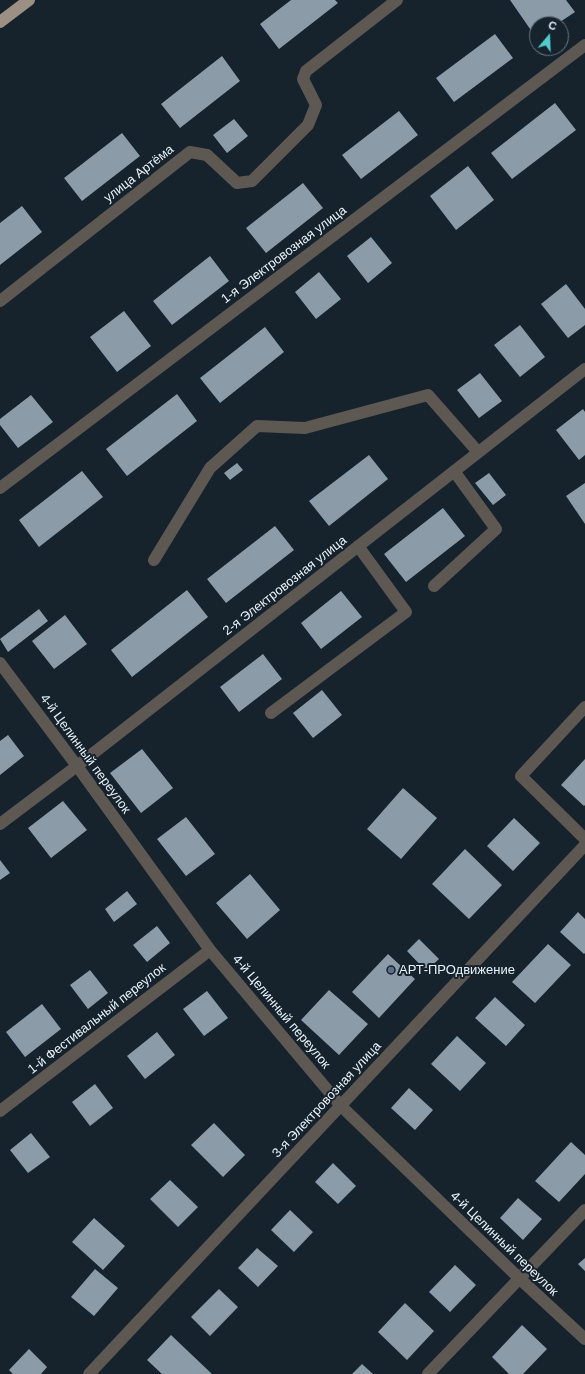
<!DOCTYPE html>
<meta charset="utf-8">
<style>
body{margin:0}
#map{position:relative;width:585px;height:1374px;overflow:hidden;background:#16232d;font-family:Arial,sans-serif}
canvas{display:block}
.north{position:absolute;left:529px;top:16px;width:40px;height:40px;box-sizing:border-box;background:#16232d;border:1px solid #6a757e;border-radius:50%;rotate:19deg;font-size:11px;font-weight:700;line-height:16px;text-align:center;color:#e8f1f8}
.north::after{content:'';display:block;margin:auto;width:14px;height:18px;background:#52cdcd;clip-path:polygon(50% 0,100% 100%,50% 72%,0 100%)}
</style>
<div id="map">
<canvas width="585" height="1374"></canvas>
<div class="north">С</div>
</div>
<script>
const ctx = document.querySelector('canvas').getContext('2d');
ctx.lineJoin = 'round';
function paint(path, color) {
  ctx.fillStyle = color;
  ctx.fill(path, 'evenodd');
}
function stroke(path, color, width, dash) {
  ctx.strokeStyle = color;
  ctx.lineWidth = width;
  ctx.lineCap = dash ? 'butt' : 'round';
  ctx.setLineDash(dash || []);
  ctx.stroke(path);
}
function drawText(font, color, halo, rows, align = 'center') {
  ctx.font = font + ' Arial,sans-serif';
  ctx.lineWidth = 4;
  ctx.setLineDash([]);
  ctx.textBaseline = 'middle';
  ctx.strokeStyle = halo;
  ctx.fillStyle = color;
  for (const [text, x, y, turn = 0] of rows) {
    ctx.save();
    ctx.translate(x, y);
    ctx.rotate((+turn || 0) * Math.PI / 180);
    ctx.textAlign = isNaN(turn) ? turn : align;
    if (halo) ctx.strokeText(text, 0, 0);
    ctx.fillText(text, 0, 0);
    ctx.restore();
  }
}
paint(new Path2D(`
 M 291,0 L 335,0 L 338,3 L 279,49 L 260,24 Z
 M 510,0 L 566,0 L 575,12 L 557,24 L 537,24 L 537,39 Z
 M 495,34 L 513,58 L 454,102 L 436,78 Z
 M 222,56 L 240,81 L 180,128 L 161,104 Z
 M 555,103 L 576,130 L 512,179 L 491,153 Z
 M 399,111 L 418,135 L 361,179 L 342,155 Z
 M 234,119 L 248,136 L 227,153 L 213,135 Z
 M 122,133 L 140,156 L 82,201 L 64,178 Z
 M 468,166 L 494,200 L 456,230 L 430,196 Z
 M 303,183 L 323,208 L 266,253 L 246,228 Z
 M 22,206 L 42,232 L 0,265 L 0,223 Z
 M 371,237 L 392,263 L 368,283 L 347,256 Z
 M 210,256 L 229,281 L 172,325 L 153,301 Z
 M 319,272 L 341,299 L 316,319 L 295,292 Z
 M 566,284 L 585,309 L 585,325 L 568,338 L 541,304 Z
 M 124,311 L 151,346 L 117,372 L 90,337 Z
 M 520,325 L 545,357 L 520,377 L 494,345 Z
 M 265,327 L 284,352 L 220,403 L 200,378 Z
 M 480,373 L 502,401 L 479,418 L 457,390 Z
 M 177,394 L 197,421 L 127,476 L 106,449 Z
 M 31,395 L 53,422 L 18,448 L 0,425 L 0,419 Z
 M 583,409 L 585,412 L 585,455 L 579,460 L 556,430 Z
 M 369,455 L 388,479 L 329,526 L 309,501 Z
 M 237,463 L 243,470 L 230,480 L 224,473 Z
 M 82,471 L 103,497 L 39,547 L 19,520 Z
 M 489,473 L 506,495 L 493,505 L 475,483 Z
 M 585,483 L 585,524 L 566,496 Z
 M 443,508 L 465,536 L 406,582 L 384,554 Z
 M 275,526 L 294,550 L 226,603 L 207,579 Z
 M 187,590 L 208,617 L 132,677 L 111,650 Z
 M 341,591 L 362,617 L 321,649 L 301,623 Z
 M 39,609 L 48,621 L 8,652 L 0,639 Z
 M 65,615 L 87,644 L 54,669 L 32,641 Z
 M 263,654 L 282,679 L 239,712 L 220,687 Z
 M 322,690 L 342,715 L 313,738 L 293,713 Z
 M 8,735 L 24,756 L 0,775 L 0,741 Z
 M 142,749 L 173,788 L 141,813 L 110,773 Z
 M 585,759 L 585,805 L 584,806 L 561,785 Z
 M 403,788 L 437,818 L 401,859 L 367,829 Z
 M 63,801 L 87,830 L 51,858 L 28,828 Z
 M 186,817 L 215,854 L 186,876 L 157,839 Z
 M 514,818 L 540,843 L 513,871 L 487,846 Z
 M 465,849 L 502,885 L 469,919 L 432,884 Z
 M 0,860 L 10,873 L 0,880 Z
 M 250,874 L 280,910 L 247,939 L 216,903 Z
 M 127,891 L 137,904 L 114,922 L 105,909 Z
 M 578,912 L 585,919 L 585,953 L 584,954 L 560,932 Z
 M 157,926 L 170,943 L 147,962 L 133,945 Z
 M 419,939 L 439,959 L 426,971 L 407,951 Z
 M 548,944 L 571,965 L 535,1003 L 512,982 Z
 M 388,954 L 415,979 L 379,1018 L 352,992 Z
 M 90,970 L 108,993 L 88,1009 L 70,985 Z
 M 329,990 L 368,1024 L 339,1055 L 301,1020 Z
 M 207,991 L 228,1018 L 204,1036 L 183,1009 Z
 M 495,997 L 525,1025 L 506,1046 L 475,1018 Z
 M 42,1004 L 61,1029 L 25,1057 L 6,1032 Z
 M 157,1032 L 175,1055 L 145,1079 L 127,1056 Z
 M 457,1036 L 486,1063 L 460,1091 L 431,1064 Z
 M 95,1084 L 113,1108 L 90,1126 L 72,1102 Z
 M 409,1088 L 433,1110 L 415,1130 L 391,1108 Z
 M 214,1123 L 245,1155 L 223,1177 L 191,1145 Z
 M 31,1133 L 50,1157 L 28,1173 L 10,1150 Z
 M 571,1142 L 585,1155 L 585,1174 L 559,1202 L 535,1181 Z
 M 333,1163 L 356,1186 L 338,1204 L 315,1182 Z
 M 170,1180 L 198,1207 L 178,1227 L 150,1199 Z
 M 518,1198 L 542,1219 L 523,1240 L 500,1218 Z
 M 290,1210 L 313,1232 L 294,1252 L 271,1230 Z
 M 94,1218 L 125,1246 L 103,1270 L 72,1242 Z
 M 257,1248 L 278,1266 L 258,1287 L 238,1268 Z
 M 585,1258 L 585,1271 L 578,1264 Z
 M 455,1265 L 476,1285 L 450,1312 L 429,1292 Z
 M 95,1269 L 118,1288 L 94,1316 L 71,1297 Z
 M 219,1289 L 238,1307 L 210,1336 L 191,1317 Z
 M 405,1303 L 434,1331 L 407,1360 L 378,1332 Z
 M 522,1325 L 547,1349 L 523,1374 L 509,1374 L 492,1357 Z
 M 171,1335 L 212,1374 L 162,1374 L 147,1360 Z
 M 29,1349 L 47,1367 L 41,1374 L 13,1374 L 9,1370 Z
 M 362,1364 L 373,1374 L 352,1374 Z`), '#8b9ba8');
stroke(new Path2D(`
 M 0,301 L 190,152 L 207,155 L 237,183 L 252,181 L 308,125 L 316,105 L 303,79 L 306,71 L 397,0
 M 0,488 L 585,45
 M 154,560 L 210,468 L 257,426 L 305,428 L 428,395 L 478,452
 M 434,586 L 496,529 L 454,471
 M 0,663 L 77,766 L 210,950 L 341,1106 L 519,1278 L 585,1339
 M 585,707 L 521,776 L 585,839
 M 271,713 L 406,612 L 358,546
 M 0,824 L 77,766 L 585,369
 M 0,1111 L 210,950
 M 89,1374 L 585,845
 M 428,1374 L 585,1210`), '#5e5853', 12);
stroke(new Path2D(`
 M 0,22 L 29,0`), '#9c9084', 12);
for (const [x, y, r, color] of [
 [391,970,4,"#5c6f8a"]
]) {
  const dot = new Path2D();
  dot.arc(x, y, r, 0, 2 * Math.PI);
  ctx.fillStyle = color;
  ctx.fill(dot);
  stroke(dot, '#16232d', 1.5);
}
drawText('13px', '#e8f1f8', '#16232d', [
 ["улица Артёма",139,174,-38],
 ["1-я Электровозная улица",284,255,-37],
 ["2-я Электровозная улица",285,586,-38],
 ["4-й Целинный переулок",85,754,54],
 ["4-й Целинный переулок",281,1012,50],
 ["1-й Фестивальный переулок",97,1019,-38],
 ["3-я Электровозная улица",327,1100,-47],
 ["4-й Целинный переулок",504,1244,44]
]);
drawText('13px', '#e8f1f8', '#16232d', [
 ["АРТ-ПРОдвижение",399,970]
], 'left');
</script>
